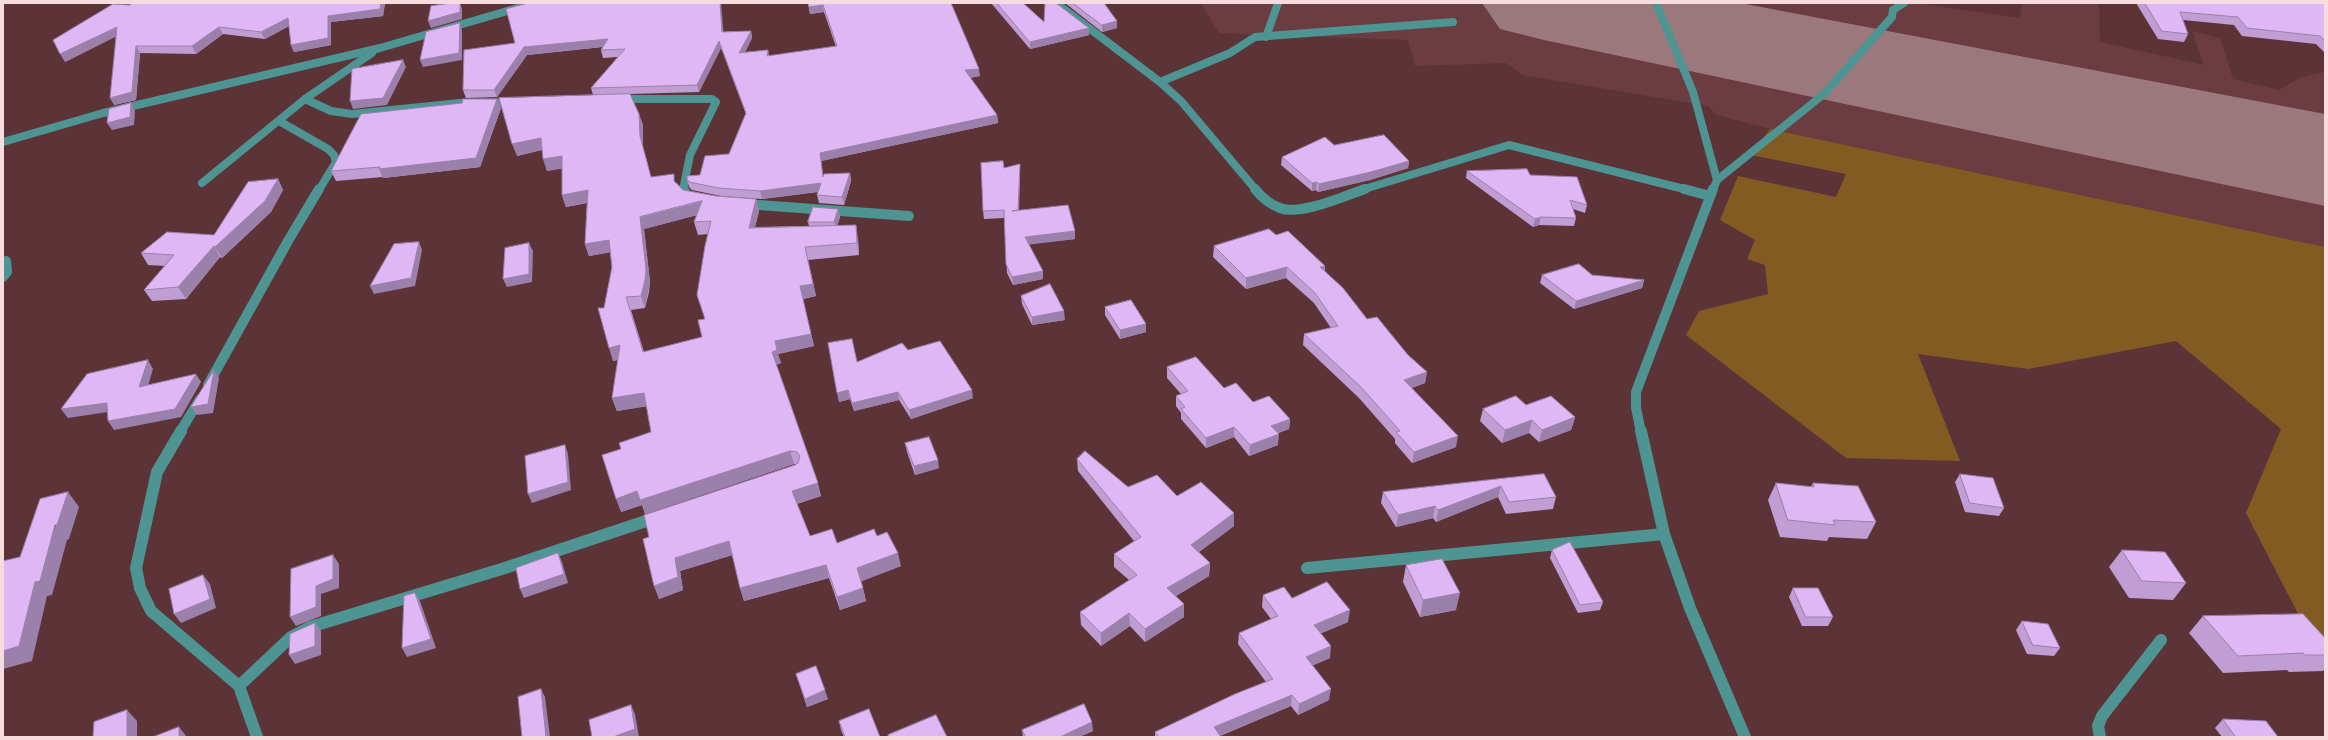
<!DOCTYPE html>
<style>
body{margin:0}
#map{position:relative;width:2328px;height:740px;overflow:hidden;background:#5c3438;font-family:Ubuntu,sans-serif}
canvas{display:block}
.frame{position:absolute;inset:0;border:4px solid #f6dcde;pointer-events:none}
</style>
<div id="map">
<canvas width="2328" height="740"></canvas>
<div class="frame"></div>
</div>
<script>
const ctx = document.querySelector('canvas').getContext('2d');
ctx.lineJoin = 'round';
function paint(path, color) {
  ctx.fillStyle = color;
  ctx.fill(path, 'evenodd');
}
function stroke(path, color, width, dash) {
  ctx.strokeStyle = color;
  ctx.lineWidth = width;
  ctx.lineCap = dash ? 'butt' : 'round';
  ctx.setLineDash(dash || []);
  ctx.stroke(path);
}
paint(new Path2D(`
 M 1201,3 L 1916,3 L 2020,18 L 2022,3 L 2099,3 L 2100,42 L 2204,65 L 2192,31 L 2220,38 L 2233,79 L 2279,90 L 2301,77 L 2325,72 L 2325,247 L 1770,129 L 1717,115 L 1708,106 L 1522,75 L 1506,63 L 1415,66 L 1408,40 L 1219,33 Z`), '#6b3c41');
paint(new Path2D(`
 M 1770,129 L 2325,247 L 2325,666 L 2246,513 L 2281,429 L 2176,341 L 2028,369 L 1918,354 L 1960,461 L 1846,458 L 1686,335 L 1699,311 L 1768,294 L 1765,265 L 1747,259 L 1755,240 L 1720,220 L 1738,176 L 1836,197 L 1846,174 L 1751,155 Z`), '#825b22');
paint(new Path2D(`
 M 1482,3 L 1740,3 L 2325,114 L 2325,206 L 1544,40 L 1500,29 Z`), '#9b787c');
stroke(new Path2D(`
 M 1056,3 L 1160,82 L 1181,101 L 1256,190
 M 1656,3 L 1693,92 L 1717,180
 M 1893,10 L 1904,3
 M 1266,37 L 1278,3
 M 1160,82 L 1230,53 L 1255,37 L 1453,22
 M 305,99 L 331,111 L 352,114 L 460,103 L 513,102
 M 619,99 L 712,99 L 716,102 L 690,155 L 683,190
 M 279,121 L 328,149 L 334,155 L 336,162 L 319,190
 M 3,142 L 103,113 L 380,48 L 535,3
 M 202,183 L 305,99 L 372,53
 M 1361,190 L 1509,145 L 1688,190
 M 1713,190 L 1717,180 L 1824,94 L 1892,17 L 1893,10`), '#4e9492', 8);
stroke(new Path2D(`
 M 683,189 L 688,196 L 693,198
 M 1255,189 C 1262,198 1269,204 1280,208 C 1300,216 1344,196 1365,189
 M 1684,189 L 1710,196
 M 745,204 L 909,216
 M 3,277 L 7,272 L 6,261
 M 208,385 L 288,241 L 319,189
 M 180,432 L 200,399
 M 1641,432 L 1636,408 L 1636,392 L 1713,189`), '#4e9492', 10);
stroke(new Path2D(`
 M 181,431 L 157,472 L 136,568 L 140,588 L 151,611 L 239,686 L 257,737
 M 1641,431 L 1664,534 L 1690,608 L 1745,737
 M 1307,568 L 1664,534
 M 239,686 L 291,637 L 310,627 L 505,568 L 658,517
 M 2100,737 L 2098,726 L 2102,716 L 2161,640`), '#4e9492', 12);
paint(new Path2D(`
 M 133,3 L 385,3 L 383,16 L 331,22 L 331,45 L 294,52 L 291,45 L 289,26 L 265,39 L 223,34 L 196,54 L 140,53 L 136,100 L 114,105 L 116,36 L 65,62 L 129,5 Z
 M 808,3 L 951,3 L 980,76 L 970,78 L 997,115 L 998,123 L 821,161 L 823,176 L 850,173 L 851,181 L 844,205 L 819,203 L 817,195 L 818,192 L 762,199 L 721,196 L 692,190 L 689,187 L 687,179 L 700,175 L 729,154 L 746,114 L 721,48 L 699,92 L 630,94 L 643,125 L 643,148 L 651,177 L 677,183 L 683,190 L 716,196 L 756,199 L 759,211 L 755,227 L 809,226 L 808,222 L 838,209 L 840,217 L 837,226 L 858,238 L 859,255 L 808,260 L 816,296 L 803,299 L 814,346 L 778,354 L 781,363 L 776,365 L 821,496 L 797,504 L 810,536 L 837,543 L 877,536 L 901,566 L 861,581 L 866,601 L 840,610 L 829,578 L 744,601 L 740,588 L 732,555 L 680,571 L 683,590 L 659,599 L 649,537 L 796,464 L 794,464 L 645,514 L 642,505 L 621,512 L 621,449 L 651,432 L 647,406 L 617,411 L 612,398 L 618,360 L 613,361 L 604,308 L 612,267 L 610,252 L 589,256 L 585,244 L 587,203 L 566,207 L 562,195 L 562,168 L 547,171 L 542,150 L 517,156 L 593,95 L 591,88 L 618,57 L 603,58 L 601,50 L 603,47 L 527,55 L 497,97 L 466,98 L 463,90 L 464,50 L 723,32 L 751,31 L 752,38 L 745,52 L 768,50 L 769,56 L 836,47 L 824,12 L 810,14 ZM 697,215 L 694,222 L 698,235 L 708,234 L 704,319 L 702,337 L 644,352 L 631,310 L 645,308 L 649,292 L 650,282 L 644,229 Z
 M 991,3 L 1023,3 L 1044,22 L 1089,28 L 1089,35 L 1030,49 Z
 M 1065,3 L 1104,3 L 1117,28 L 1102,32 Z
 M 2136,3 L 2325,3 L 2325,53 L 2316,44 L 2242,36 L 2234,25 L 2183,20 L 2188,34 L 2184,42 L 2158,39 Z
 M 501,108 L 480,167 L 383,178 L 383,177 L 336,181 L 331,171 Z
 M 1334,145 L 1409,161 L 1408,168 L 1370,180 L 1318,192 L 1316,190 L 1312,191 L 1281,165 L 1282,157 Z
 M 1020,164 L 1020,172 L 1019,211 L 1075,231 L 1075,239 L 1029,244 L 1043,279 L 1013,285 L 1007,273 L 1004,218 L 984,219 L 983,211 L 1004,168 Z
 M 1467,171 L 1530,175 L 1587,205 L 1585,213 L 1573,209 L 1576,218 L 1574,226 L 1539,225 L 1533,227 L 1466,178 Z
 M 278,179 L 283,190 L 271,212 L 222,258 L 220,257 L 186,299 L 152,301 L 144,290 L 165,266 L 148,265 L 141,253 L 214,235 Z
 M 1276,235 L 1325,266 L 1325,271 L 1367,319 L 1427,372 L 1425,383 L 1411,388 L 1456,447 L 1412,463 L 1395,443 L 1395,439 L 1359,398 L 1303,345 L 1304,334 L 1331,328 L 1314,303 L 1286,278 L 1246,289 L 1213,257 L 1214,246 Z
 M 1542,275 L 1644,280 L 1642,288 L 1574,309 L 1540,283 Z
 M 1021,296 L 1065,320 L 1032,325 L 1022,304 Z
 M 1105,307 L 1146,332 L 1120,339 L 1105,315 Z
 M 908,350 L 973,398 L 911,419 L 899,400 L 854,411 L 850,399 L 839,402 L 857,362 Z
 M 1167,367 L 1224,388 L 1253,402 L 1290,419 L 1289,429 L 1278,433 L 1278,445 L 1249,456 L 1234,437 L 1206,448 L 1181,419 L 1181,413 L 1176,406 L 1176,396 L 1181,394 L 1167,378 Z
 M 1526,405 L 1575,417 L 1571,430 L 1539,442 L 1529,433 L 1502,443 L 1480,421 L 1483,409 Z
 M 905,443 L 939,468 L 915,475 L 907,452 Z
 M 1077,459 L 1128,487 L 1177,496 L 1234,513 L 1234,526 L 1199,552 L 1210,563 L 1209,576 L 1176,596 L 1184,617 L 1145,642 L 1130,626 L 1101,646 L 1081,625 L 1080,612 L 1129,580 L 1114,567 L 1114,554 L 1134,541 L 1078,471 Z
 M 1544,474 L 1556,497 L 1553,509 L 1506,514 L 1498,497 L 1436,522 L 1433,518 L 1396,527 L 1381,503 L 1383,492 Z
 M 1960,474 L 2004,508 L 1999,516 L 1965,512 L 1955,482 Z
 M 1776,483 L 1811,487 L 1813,483 L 1876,522 L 1867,539 L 1829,537 L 1827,541 L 1780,537 L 1768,500 Z
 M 1552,550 L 1603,602 L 1600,610 L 1578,613 L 1550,558 Z
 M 2122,550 L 2186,583 L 2173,600 L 2129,598 L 2109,567 Z
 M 1406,565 L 1456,610 L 1420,617 L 1403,582 Z
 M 1793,588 L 1833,617 L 1828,626 L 1802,626 L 1789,597 Z
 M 1263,595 L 1292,598 L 1348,622 L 1321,633 L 1330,658 L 1313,665 L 1329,700 L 1298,715 L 1291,706 L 1220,736 L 1221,737 L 1155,737 L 1155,732 L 1266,682 L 1238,644 L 1239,633 L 1271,619 L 1262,607 Z
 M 2203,616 L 2325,638 L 2325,669 L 2323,671 L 2289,672 L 2287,670 L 2223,673 L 2189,633 Z
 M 2022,621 L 2060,648 L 2054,656 L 2027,654 L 2016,630 Z
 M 796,674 L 828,699 L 807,707 Z
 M 2223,719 L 2278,737 L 2222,737 L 2215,728 Z
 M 839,721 L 880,737 L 844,737 L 841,730 Z
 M 1022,730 L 1093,731 L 1079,737 L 1023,737 Z`), '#c09dd3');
paint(new Path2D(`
 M 381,3 L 385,3 L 383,16 L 331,22 L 331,45 L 294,52 L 291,45 L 328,16 Z
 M 460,3 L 462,9 L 462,19 L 431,28 L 428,21 Z
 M 720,3 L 721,3 L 724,39 L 722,32 Z
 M 823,5 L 824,12 L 810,14 L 809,7 Z
 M 288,18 L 291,25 L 265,39 L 261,32 Z
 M 1117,21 L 1117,28 L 1102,32 L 1102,25 Z
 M 460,23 L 462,30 L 462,60 L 423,67 L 420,60 Z
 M 117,27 L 121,34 L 65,62 L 60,54 Z
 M 219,27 L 223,34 L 196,54 L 192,46 Z
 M 1089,28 L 1089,35 L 1030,49 L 1030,42 Z
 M 751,31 L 752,38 L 741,60 L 739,53 Z
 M 608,39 L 610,46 L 527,55 L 497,97 L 494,90 L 524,47 Z
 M 719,41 L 721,48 L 699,92 L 697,85 Z
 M 136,46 L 140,53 L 136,100 L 114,105 L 110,98 Z
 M 403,60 L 406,67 L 387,105 L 353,109 L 350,101 Z
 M 979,69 L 980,76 L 965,78 L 965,70 Z
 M 497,99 L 501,108 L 480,167 L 383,178 L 379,169 Z
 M 131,103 L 135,111 L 134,125 L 112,130 L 107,123 Z
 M 639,114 L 643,125 L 643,148 L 640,136 Z
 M 997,115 L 998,123 L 821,161 L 825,185 L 820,153 Z
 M 541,138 L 545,149 L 517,156 L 512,144 Z
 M 562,156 L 566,168 L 547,171 L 543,159 Z
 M 1409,161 L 1408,168 L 1370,180 L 1318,192 L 1319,184 Z
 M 1020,164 L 1020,172 L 1018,218 L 1013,219 Z
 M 850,173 L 851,181 L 844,205 L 842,197 Z
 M 278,179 L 283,190 L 271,212 L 222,258 L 215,247 Z
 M 1317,182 L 1316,190 L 1312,191 L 1312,183 Z
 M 821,183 L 823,191 L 762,199 L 760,191 Z
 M 588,190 L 592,202 L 566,207 L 562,195 Z
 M 756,199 L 759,211 L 752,240 L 749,228 Z
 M 702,201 L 705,213 L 644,229 L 650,282 L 645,308 L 641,296 L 640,217 Z
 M 838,209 L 840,217 L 836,230 L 834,222 Z
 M 1541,217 L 1539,225 L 1533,227 L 1535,219 Z
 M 856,225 L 858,238 L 859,255 L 857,243 Z
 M 1075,231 L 1075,239 L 1026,245 L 1025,237 Z
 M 609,240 L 613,252 L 589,256 L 585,244 Z
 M 419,242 L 422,250 L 415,286 L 374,294 L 370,286 Z
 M 529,243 L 533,251 L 532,282 L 507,287 L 503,279 Z
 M 214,246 L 220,257 L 186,299 L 178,287 Z
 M 805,247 L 816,296 L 803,299 L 800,286 Z
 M 1325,266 L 1324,276 L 1320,267 Z
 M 1287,267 L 1286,278 L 1246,289 L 1246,278 Z
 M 1043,271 L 1043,279 L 1013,285 L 1012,277 Z
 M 1644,280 L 1642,288 L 1574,309 L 1576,301 Z
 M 1064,311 L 1065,320 L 1032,325 L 1032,317 Z
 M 1146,324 L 1146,332 L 1120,339 L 1120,330 Z
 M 811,334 L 814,346 L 778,354 L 781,363 L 775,365 L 772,352 L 775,341 Z
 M 620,345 L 624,358 L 613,361 L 609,348 Z
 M 148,360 L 153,369 L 145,396 L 139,387 Z
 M 214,370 L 219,378 L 213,413 L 197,415 L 191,407 Z
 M 1427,372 L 1425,383 L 1402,392 L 1404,380 Z
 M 196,374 L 201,382 L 181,417 L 114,430 L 108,421 Z
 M 848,390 L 850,399 L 839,402 L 837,393 Z
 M 972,390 L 973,398 L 911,419 L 909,410 Z
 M 898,392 L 899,400 L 854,411 L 852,403 Z
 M 644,393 L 649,406 L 617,411 L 612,398 Z
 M 107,403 L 114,411 L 68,418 L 61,409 Z
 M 1575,417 L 1571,430 L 1539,442 L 1542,430 Z
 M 1290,419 L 1289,429 L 1271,436 L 1271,426 Z
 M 1532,420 L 1529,433 L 1502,443 L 1505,430 Z
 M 1234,427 L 1234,437 L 1206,448 L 1206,438 Z
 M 1279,434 L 1278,445 L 1249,456 L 1250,445 Z
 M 1458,436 L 1456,447 L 1412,463 L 1414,452 Z
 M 565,445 L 568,454 L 571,490 L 532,503 L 528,494 Z
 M 790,451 L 794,464 L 645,514 L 642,505 L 621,512 L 616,499 L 637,491 Z
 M 938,460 L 939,468 L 915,475 L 914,466 Z
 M 818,483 L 821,496 L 795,504 L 792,491 Z
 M 1501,486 L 1498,497 L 1436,522 L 1438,510 Z
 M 68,492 L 79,507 L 69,539 L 67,540 L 52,595 L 47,596 L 32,661 L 3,669 L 3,651 L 35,582 Z
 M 1435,506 L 1433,518 L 1396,527 L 1398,515 Z
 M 1234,513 L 1234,526 L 1191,558 L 1191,545 Z
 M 729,541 L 733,555 L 680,571 L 683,590 L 659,599 L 654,586 L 675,558 Z
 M 558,553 L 562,562 L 568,583 L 524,598 L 520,589 Z
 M 898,553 L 901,566 L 860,582 L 857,568 Z
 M 333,555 L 339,564 L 339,588 L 321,594 L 321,616 L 296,626 L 290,617 Z
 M 1210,563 L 1209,576 L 1167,601 L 1167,588 Z
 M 826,565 L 829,578 L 744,601 L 740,588 Z
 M 203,575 L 210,584 L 216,608 L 181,623 L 174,614 Z
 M 863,588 L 866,601 L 840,610 L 837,597 Z
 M 415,593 L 420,601 L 436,648 L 407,657 L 402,648 Z
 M 1460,593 L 1456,610 L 1420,617 L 1423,600 Z
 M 1184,604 L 1184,617 L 1145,642 L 1145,629 Z
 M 1350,610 L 1348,622 L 1313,637 L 1314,625 Z
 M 1129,613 L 1130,626 L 1101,646 L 1101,633 Z
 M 315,623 L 321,631 L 321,655 L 295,664 L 289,655 Z
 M 1331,646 L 1330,658 L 1305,669 L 1306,657 Z
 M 541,689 L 545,697 L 550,737 L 546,737 Z
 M 1331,689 L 1329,700 L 1298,715 L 1299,704 Z
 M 825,690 L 828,699 L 807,707 L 805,699 Z
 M 1292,695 L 1291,706 L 1216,737 L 1214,727 Z
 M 631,705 L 635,714 L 639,737 L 613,737 Z
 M 127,710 L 137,721 L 137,737 L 127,737 Z
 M 1092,722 L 1093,731 L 1079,737 L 1060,737 Z
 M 179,727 L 187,737 L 179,737 Z`), '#9c80ac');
const building = new Path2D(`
 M 133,3 L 381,3 L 380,9 L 328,16 L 328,38 L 291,45 L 288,18 L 261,32 L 219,27 L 192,46 L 136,46 L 132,92 L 110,98 L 117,27 L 60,54 L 53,40 L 113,4 L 129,5 Z
 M 452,3 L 460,3 L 460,12 L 428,21 L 431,6 Z
 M 529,3 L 720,3 L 722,32 L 751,31 L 739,53 L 768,50 L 767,56 L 837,46 L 823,5 L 809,7 L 808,3 L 951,3 L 979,69 L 965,70 L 997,115 L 820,153 L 823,177 L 824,174 L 850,173 L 842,197 L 817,195 L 821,183 L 760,191 L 719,188 L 689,182 L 687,179 L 687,176 L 700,175 L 705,156 L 729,154 L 746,113 L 719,41 L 697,85 L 591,88 L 625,49 L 601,50 L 608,39 L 524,47 L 494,90 L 463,90 L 464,50 L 515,43 L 506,9 Z
 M 997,3 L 1023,3 L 1044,22 L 1045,3 L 1056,3 L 1089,28 L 1030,42 Z
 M 1073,3 L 1104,3 L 1117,21 L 1102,25 Z
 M 2145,3 L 2325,3 L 2325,41 L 2320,36 L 2247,28 L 2238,17 L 2180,12 L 2188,34 L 2162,31 Z
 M 460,23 L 459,53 L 420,60 L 426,32 Z
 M 403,60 L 383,98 L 350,101 L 352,69 Z
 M 630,94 L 639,114 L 640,136 L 651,177 L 674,174 L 674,181 L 683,190 L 716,196 L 756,199 L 749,228 L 856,225 L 857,243 L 805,247 L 813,284 L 800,286 L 811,334 L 775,341 L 777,350 L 772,352 L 818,483 L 792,491 L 810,536 L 832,529 L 837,543 L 874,529 L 877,536 L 887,532 L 898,553 L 857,568 L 863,588 L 837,597 L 826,565 L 740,588 L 729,541 L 675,558 L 678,577 L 654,586 L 643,539 L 649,537 L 644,515 L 795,465 L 798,463 L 800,456 L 797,452 L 790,451 L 640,500 L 637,491 L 616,499 L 602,455 L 621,449 L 619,443 L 651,432 L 644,393 L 612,398 L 620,345 L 609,348 L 598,308 L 604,308 L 612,267 L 609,240 L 585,244 L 588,190 L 562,195 L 562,156 L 543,159 L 541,138 L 512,144 L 499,98 ZM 702,201 L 694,222 L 711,221 L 705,246 L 697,295 L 705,319 L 698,320 L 702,337 L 643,352 L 626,297 L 641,296 L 645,280 L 646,269 L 640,217 Z
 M 463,99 L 497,99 L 476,158 L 379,169 L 380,167 L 331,171 L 361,114 L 462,103 Z
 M 131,103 L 130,117 L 107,123 L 109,109 Z
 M 1384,135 L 1409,161 L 1371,172 L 1319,184 L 1317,182 L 1312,183 L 1282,157 L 1325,137 L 1334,145 Z
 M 1003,161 L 1004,168 L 1020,164 L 1018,210 L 1012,211 L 1068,205 L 1075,231 L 1025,237 L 1043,271 L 1012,277 L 1006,264 L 1004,210 L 983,211 L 981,163 Z
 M 1527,169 L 1530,175 L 1577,177 L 1587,205 L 1570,200 L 1576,218 L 1541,217 L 1535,219 L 1467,171 Z
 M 278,179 L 265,201 L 215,247 L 214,246 L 178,287 L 144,290 L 174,255 L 141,253 L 167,232 L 214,235 L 248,182 Z
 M 813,207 L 838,209 L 834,222 L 808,222 Z
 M 1269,229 L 1276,235 L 1288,231 L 1325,266 L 1320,267 L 1343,288 L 1367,319 L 1377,317 L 1408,355 L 1427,372 L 1404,380 L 1458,436 L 1414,452 L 1396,432 L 1400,431 L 1361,387 L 1304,334 L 1338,326 L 1315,293 L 1287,267 L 1246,278 L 1214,246 Z
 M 419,242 L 411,278 L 370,286 L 394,244 Z
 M 529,243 L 529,274 L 503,279 L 505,248 Z
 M 1579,264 L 1592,275 L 1644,280 L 1576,301 L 1542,275 Z
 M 1050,284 L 1064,311 L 1032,317 L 1021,296 Z
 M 1131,300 L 1146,324 L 1120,330 L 1105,307 Z
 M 852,339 L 857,362 L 902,343 L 908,350 L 940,341 L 972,390 L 909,410 L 898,392 L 852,403 L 848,390 L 837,393 L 828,343 Z
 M 1196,357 L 1224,388 L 1236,383 L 1253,402 L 1269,396 L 1290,419 L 1271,426 L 1279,434 L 1250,445 L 1234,427 L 1206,438 L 1181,409 L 1185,407 L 1176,396 L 1188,391 L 1167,367 Z
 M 148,360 L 139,387 L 196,374 L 175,409 L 108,421 L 107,403 L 61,409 L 87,374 Z
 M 214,370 L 208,404 L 191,407 Z
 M 1516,396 L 1526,405 L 1551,396 L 1575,417 L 1542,430 L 1532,420 L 1505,430 L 1483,409 Z
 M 929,437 L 938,460 L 914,466 L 905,443 Z
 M 565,445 L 568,482 L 528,494 L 525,456 Z
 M 1085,451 L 1128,487 L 1157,475 L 1177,496 L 1201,482 L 1234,513 L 1191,545 L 1210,563 L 1167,588 L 1184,604 L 1145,629 L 1129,613 L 1101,633 L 1080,612 L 1137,575 L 1114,554 L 1141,537 L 1077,459 Z
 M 1544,474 L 1556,497 L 1509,502 L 1501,486 L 1438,510 L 1435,506 L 1398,515 L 1383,492 Z
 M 1960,474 L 1993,478 L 2004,508 L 1970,503 Z
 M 1776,483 L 1814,487 L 1813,483 L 1858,486 L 1876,522 L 1833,520 L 1835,525 L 1788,520 Z
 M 68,492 L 57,525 L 55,525 L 40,581 L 35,582 L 19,646 L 3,651 L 3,561 L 20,557 L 40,499 Z
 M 1570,542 L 1603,602 L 1580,605 L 1552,550 Z
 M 2122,550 L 2165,552 L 2186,583 L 2142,581 Z
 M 558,553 L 564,574 L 520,589 L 516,568 Z
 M 333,555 L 333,579 L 316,586 L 316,607 L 290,617 L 291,569 Z
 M 1442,559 L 1460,593 L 1423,600 L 1406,565 Z
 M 203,575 L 210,599 L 174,614 L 169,589 Z
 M 1327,582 L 1350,610 L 1314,625 L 1331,646 L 1306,657 L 1331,689 L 1299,704 L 1292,695 L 1214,727 L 1221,737 L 1159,737 L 1155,732 L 1235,694 L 1273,679 L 1239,633 L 1278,616 L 1263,595 L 1284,587 L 1292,598 Z
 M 1793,588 L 1818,588 L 1833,617 L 1806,617 Z
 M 415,593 L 431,639 L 402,648 L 404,596 Z
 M 2303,614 L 2325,638 L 2325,655 L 2305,655 L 2303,653 L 2238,656 L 2203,616 Z
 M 2022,621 L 2048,624 L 2060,648 L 2033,645 Z
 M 315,623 L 315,646 L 289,655 L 290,634 Z
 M 816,666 L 825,690 L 805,699 L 796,674 Z
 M 541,689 L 546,737 L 522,737 L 518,697 Z
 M 1084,704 L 1092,722 L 1060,737 L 1026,737 L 1022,730 Z
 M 631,705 L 635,729 L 613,737 L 592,737 L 589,720 Z
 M 869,709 L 880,737 L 845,737 L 839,721 Z
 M 127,710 L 127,737 L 93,737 L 94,722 Z
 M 936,715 L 947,737 L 889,737 L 888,735 Z
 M 2223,719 L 2266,721 L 2278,737 L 2236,737 Z
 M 179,727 L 179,737 L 153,737 Z`);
paint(building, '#dfb7f5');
stroke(building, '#9c80ac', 1);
</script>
